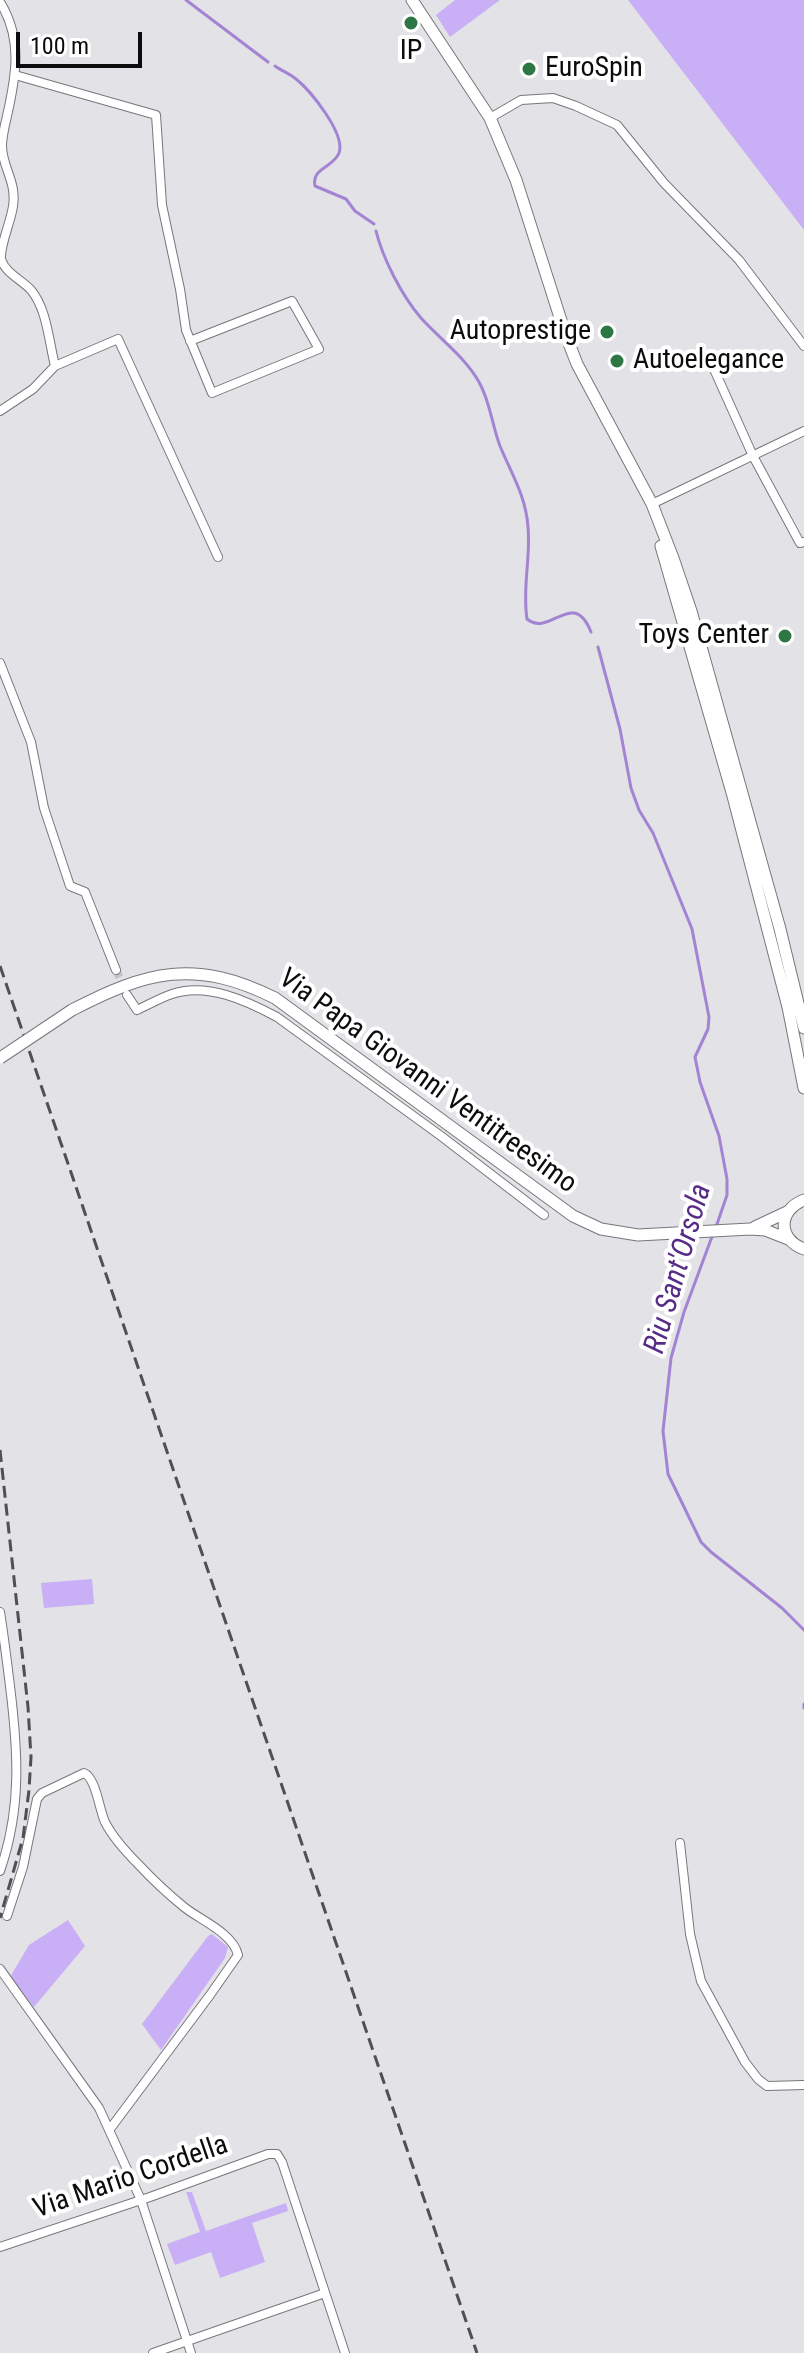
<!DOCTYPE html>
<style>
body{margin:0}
#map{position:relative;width:804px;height:2353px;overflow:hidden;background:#e3e2e7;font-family:"Roboto Condensed",sans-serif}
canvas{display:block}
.scale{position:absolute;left:16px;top:32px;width:126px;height:36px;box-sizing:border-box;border:4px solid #0c0c0d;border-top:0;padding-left:10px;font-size:24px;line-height:28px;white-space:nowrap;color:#0c0c0d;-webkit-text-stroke:6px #fff;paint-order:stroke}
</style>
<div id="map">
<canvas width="804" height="2353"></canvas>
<div class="scale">100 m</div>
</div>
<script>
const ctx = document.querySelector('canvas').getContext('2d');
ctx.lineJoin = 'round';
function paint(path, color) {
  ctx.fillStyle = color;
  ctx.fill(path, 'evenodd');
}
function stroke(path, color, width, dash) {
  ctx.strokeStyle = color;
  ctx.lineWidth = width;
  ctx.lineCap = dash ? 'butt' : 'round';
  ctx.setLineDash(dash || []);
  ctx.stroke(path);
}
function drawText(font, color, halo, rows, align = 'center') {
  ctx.font = font + ' "Roboto Condensed",sans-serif';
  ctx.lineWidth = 8;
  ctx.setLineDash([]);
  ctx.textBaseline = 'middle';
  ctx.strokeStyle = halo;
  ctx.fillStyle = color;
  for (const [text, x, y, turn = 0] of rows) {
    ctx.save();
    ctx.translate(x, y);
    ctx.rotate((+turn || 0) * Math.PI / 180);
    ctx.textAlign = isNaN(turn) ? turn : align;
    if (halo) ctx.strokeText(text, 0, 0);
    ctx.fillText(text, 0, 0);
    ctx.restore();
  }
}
paint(new Path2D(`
 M 455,0 L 500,0 L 450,37 L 436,15 Z
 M 628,0 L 804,0 L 804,230 Z
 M 92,1579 L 94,1604 L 44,1608 L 41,1583 Z
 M 68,1920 L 85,1946 L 34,2007 L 10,1977 L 29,1945 Z
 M 212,1934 L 228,1947 L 225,1958 L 161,2050 L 142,2024 L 208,1936 Z
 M 186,2192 L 192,2192 L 206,2231 L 286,2203 L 288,2211 L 252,2223 L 265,2262 L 220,2278 L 211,2252 L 175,2265 L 167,2244 L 200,2232 Z`), '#c9aff5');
stroke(new Path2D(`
 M 186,0 L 268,62
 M 275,66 C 282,71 290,74 296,79 C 310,90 346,134 339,153 C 333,168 311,168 315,186 L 346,199 L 355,211 L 374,224
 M 376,231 C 383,259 402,296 421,318 C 440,339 465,357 479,382 C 490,401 492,425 500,446 C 511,473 526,496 528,527 C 531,557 522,588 527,619 C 550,638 573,587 591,632
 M 598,647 L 620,729 L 631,788 L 639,810 L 653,833 L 692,929 L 709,1017 L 708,1029 L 695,1057 L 700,1082 L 719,1136 L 727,1179 L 727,1195 L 716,1227
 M 713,1234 L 684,1312 L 671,1358 L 663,1431 L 668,1474 L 701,1542 L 711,1552 L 782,1608 L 804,1630
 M 804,1704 L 804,1708`), '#a384d2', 3);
stroke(new Path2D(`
 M 116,970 L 126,991`), '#c3c2c6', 8, [8, 4]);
const street = new Path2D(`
 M 0,2 C 23,39 16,76 7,116 C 5,125 2,136 2,146 C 2,167 17,182 13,206 C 11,222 0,244 1,259 C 5,273 22,280 31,290 C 47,309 49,342 55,366 L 118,339 L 218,557
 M 15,75 L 156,115 L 162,205 L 180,289 L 186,330 L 212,393 L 319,349 L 292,301 L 190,341
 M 490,118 L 521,100 L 553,98 L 576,106 L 617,125 L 664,183 L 739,260 L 804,346
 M 713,367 L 753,456 L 800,543 L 804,542
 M 0,411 L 33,389 L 55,366
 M 652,504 L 804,431
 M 0,663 L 31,742 L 44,808 L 70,886 L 85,892 L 116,970
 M 127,995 L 137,1010 C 148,1005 160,998 172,994 C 207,982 247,1001 277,1017 L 441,1136 L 544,1215
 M 0,1612 C 4,1637 7,1662 10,1686 C 18,1751 22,1808 0,1871
 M 680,1843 L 690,1934 L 701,1981 L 745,2062 L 758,2079 L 767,2086 L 804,2085
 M 7,1916 L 23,1867 L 37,1799 L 42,1793 L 84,1773 C 96,1778 99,1809 105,1822 C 113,1838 126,1852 139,1865 C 153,1880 168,1894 184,1907 C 200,1920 233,1933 238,1955 L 210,1995 L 110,2129
 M 0,1969 L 99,2108 L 141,2200 L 191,2353
 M 0,2247 L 150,2197 L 268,2154 L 277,2154 L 282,2162 L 345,2353
 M 153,2353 L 325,2293`);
const secondary = new Path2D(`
 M 412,0 L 490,118 L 516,180 L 565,333 L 577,364 L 652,504 L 673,558 L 691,611 L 780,929 L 804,1028
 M 661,546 L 733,796 L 788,1007 L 804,1088
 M 72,1010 C 147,971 195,958 275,998 L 573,1216 L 601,1229 L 638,1235 L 750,1229 L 765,1230 L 788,1239
 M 804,1200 C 778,1210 777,1239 804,1249
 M 755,1227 L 787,1212`);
stroke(street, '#78767b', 10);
stroke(secondary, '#78767b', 13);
stroke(street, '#fff', 8);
stroke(secondary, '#fff', 11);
stroke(new Path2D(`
 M 0,966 L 477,2353
 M 0,1450 L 28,1707 L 31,1757 L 29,1790 L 23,1838 L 0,1918`), '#505052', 3, [12, 6]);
const secondaryBridge = new Path2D(`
 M 0,1058 L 72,1010`);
stroke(secondaryBridge, '#78767b', 13, []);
stroke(secondaryBridge, '#fff', 11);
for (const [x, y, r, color] of [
 [411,23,8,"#2d7745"],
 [529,69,8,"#2d7745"],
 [607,332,8,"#2d7745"],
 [617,361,8,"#2d7745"],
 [785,636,8,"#2d7745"]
]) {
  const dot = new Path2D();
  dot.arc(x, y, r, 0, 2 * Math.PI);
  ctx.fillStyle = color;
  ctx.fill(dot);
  stroke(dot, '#fff', 3);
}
drawText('28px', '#0c0c0d', '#fff', [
 ["IP",411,52,"center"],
 ["EuroSpin",545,69],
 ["Autoprestige",591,332,"right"],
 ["Autoelegance",633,361],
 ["Toys Center",769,636,"right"]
], 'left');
drawText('28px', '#0c0c0d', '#fff', [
 ["Via Papa Giovanni Ventitreesimo",427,1082,36],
 ["Via Mario Cordella",131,2178,-19]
]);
drawText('italic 30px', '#572c87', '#fff', [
 ["Riu Sant'Orsola",679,1269,-74]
]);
</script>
